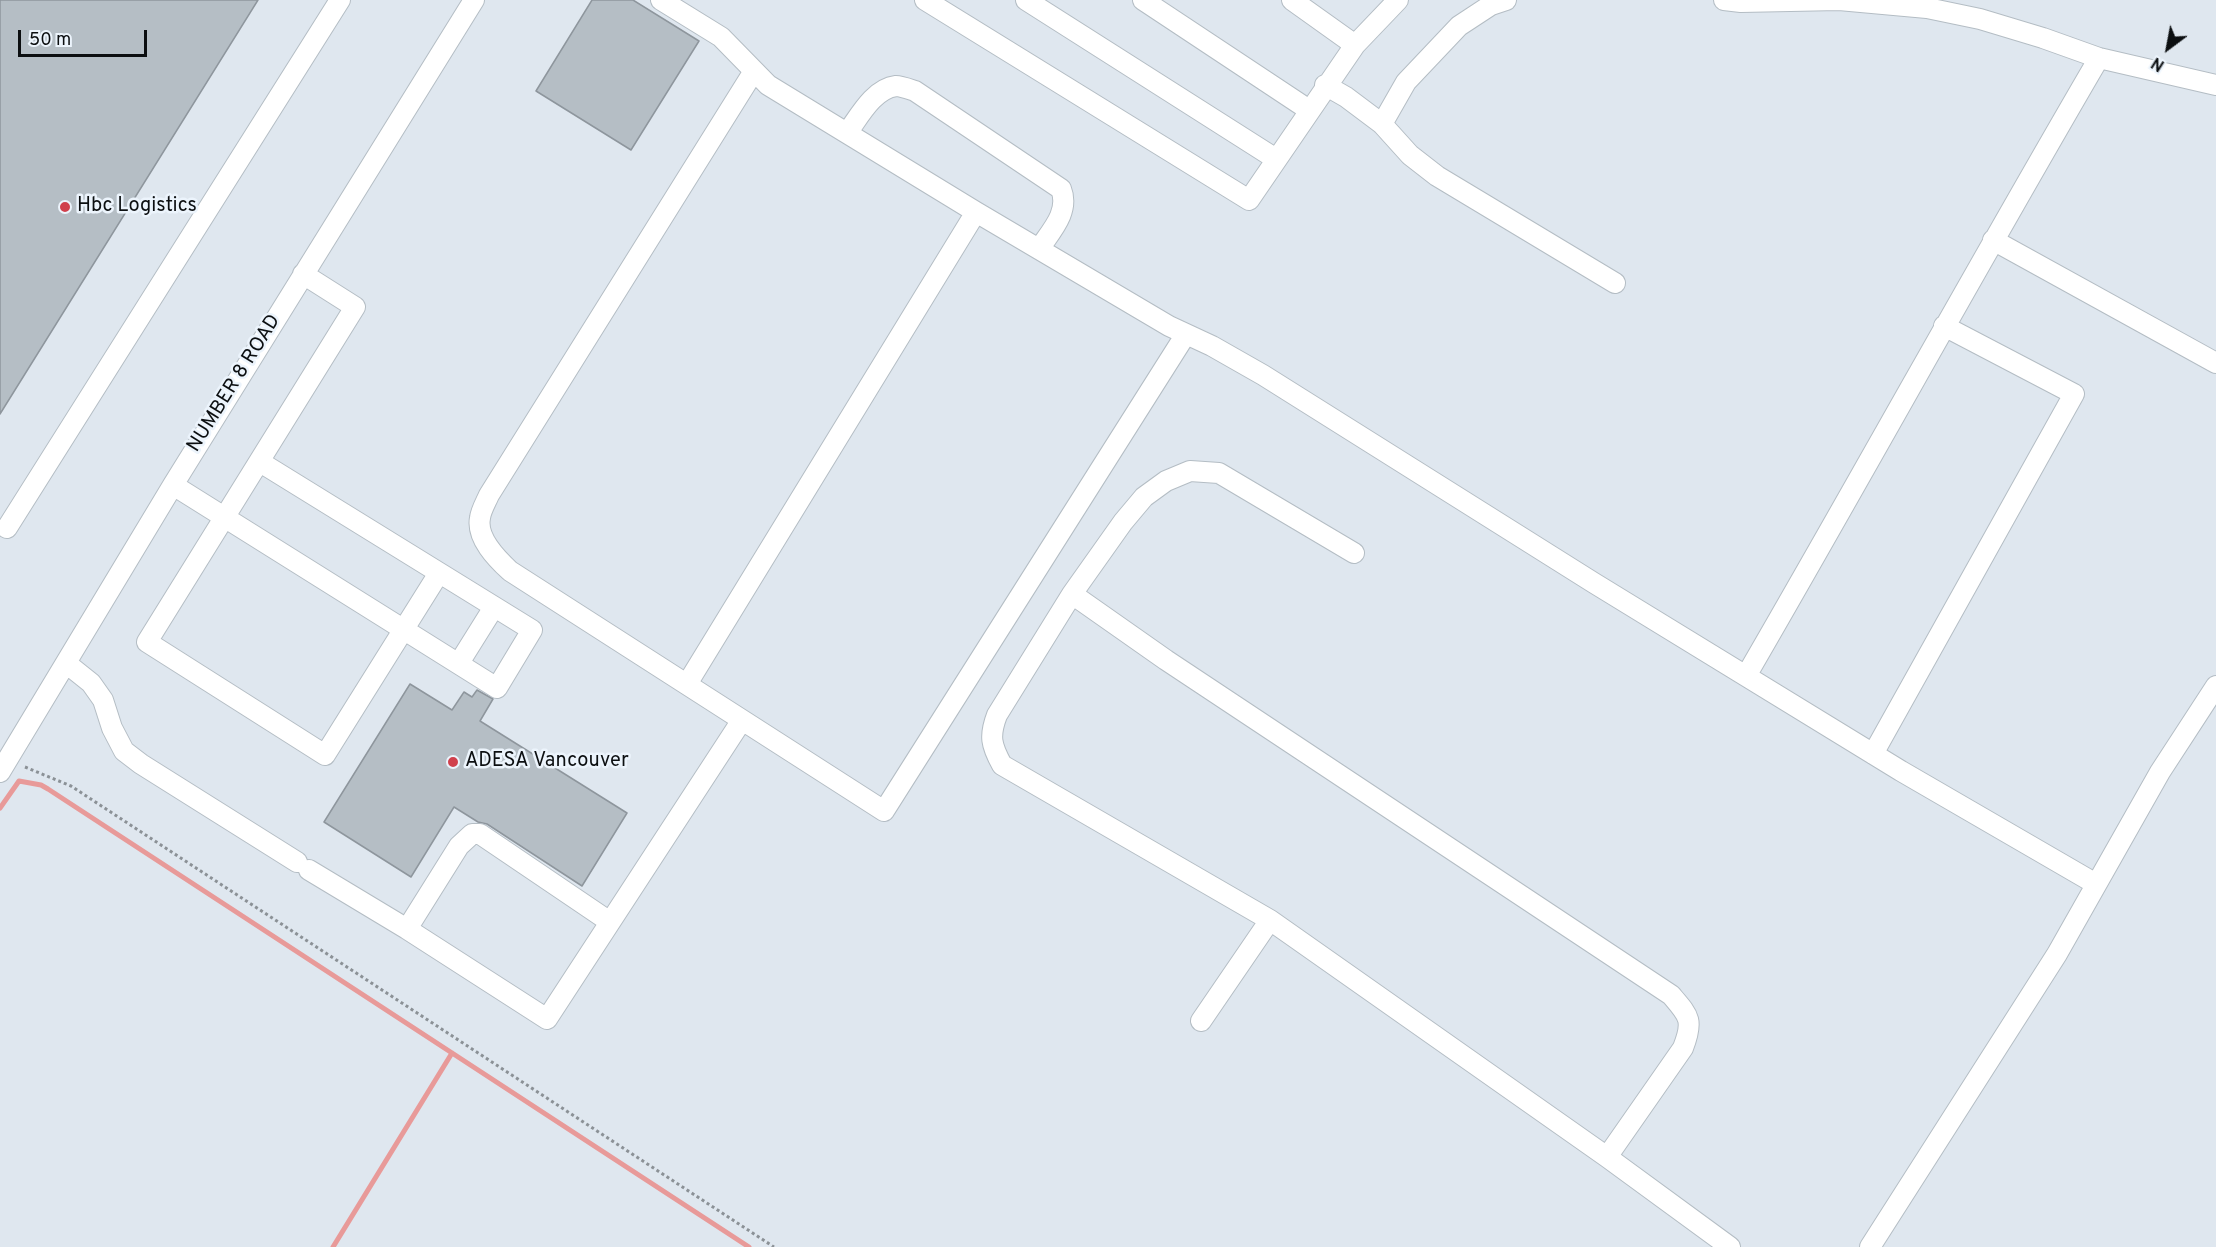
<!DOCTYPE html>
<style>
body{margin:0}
#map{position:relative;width:2216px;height:1247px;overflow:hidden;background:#dfe7ef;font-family:Overpass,sans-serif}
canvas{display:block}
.north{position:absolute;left:2138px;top:18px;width:60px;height:60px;-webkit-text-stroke:4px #ecf4fc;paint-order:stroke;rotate:212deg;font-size:16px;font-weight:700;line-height:24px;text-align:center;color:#0c0f11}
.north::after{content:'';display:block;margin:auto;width:21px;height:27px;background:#0c0f11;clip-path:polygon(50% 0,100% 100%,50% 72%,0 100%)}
.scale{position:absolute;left:18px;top:30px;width:129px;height:27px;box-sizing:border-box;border:3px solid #0c0f11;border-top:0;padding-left:8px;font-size:18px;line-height:21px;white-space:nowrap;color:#0c0f11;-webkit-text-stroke:4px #ecf4fc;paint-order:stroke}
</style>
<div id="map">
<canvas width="2216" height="1247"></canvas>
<div class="north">N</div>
<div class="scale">50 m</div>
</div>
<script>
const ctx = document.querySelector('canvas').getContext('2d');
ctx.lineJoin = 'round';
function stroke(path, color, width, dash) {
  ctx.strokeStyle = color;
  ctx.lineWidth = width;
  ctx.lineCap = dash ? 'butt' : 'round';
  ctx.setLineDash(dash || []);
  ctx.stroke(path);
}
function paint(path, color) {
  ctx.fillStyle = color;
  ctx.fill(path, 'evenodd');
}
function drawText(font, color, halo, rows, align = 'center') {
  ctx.font = font + ' Overpass,sans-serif';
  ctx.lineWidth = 5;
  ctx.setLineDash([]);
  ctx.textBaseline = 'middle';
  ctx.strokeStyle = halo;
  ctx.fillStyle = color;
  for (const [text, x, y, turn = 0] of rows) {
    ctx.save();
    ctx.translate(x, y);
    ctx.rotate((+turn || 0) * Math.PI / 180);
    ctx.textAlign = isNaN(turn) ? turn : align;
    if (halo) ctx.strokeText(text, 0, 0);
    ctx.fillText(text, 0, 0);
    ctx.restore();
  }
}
stroke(new Path2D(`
 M 0,808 L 19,781 L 41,785 L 48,789 L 749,1247
 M 333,1247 L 452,1053`), '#e89a99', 5);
const building = new Path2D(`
 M 0,0 L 258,0 L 0,414 Z
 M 592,0 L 633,0 L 699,41 L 631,150 L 536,91 Z
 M 410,684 L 452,710 L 464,692 L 472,697 L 477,690 L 493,699 L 480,721 L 627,813 L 582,886 L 487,824 L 478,822 L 454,807 L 411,877 L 324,822 Z`);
paint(building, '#b5bec5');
stroke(building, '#8e969d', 1.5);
const minor = new Path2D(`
 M 661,0 L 721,37 L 768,85 L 976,212 L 1169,326 L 1212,346 L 1263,375 L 1594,583 L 1901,771 L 2096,884
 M 925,0 L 1249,200 L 1355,45 L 1292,0
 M 1026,0 L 1276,159
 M 1143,0 L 1309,110
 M 1724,0 L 1741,2 L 1839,0 L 1927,8 L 1980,19 L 2043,38 L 2099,58 L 2216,85
 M 1355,45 L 1398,0
 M 754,71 L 489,495 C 486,502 481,510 480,518 C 476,538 497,559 510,571 L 884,811 L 1186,334
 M 1325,85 L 1346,97 L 1382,124 L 1410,155 L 1437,176 L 1615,283
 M 1382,124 L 1406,82 L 1459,26 L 1491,5 L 1506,0
 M 847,133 C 859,117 873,89 896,86 C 901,86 909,89 915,91 L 1061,189 C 1070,212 1051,231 1039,249
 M 1993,240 L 2216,363
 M 303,274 L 355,307 L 147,642 L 325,755 L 439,573
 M 173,485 L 497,688 L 532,630 L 260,462
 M 7,528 L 340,0
 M 1072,594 L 1123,522 L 1144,497 L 1166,481 L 1190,471 L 1219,473 L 1354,553
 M 66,663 L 91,683 L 103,700 L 112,728 L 124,751 L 141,764 L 297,862
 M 459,663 L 494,607
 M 1746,676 C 1865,471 1979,263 2099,58
 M 687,684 L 976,212
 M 1873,754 L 2074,394 L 1944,326
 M 0,772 L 173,485 L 474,0
 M 309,870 L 407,929 L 547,1019 L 742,720
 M 407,929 L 459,846 L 472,834 L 480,834 L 610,922
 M 1201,1021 L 1270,920
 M 1607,1157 L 1683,1048 C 1694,1020 1689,1016 1671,995 L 1166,660 L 1072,594 L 997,715 C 989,736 991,745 1002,765 L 1270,920 L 1607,1157 L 1730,1247
 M 1870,1247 L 2057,954 L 2160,772 L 2216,686`);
stroke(minor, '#b4bdc4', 22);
stroke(new Path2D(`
 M 25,767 L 71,786 L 774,1247`), '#8b9196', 3, [3, 3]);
stroke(minor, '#fff', 20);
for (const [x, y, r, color] of [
 [65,207,6,"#d0404c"],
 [453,762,6,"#d0404c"]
]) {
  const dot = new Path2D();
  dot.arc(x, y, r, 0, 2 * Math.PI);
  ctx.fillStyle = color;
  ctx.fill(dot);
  stroke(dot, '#ecf4fc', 2);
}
drawText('20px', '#0c0f11', '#ecf4fc', [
 ["Hbc Logistics",77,207],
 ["ADESA Vancouver",465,762]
], 'left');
drawText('20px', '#0c0f11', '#ecf4fc', [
 ["NUMBER 8 ROAD",235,384,-58]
]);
</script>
